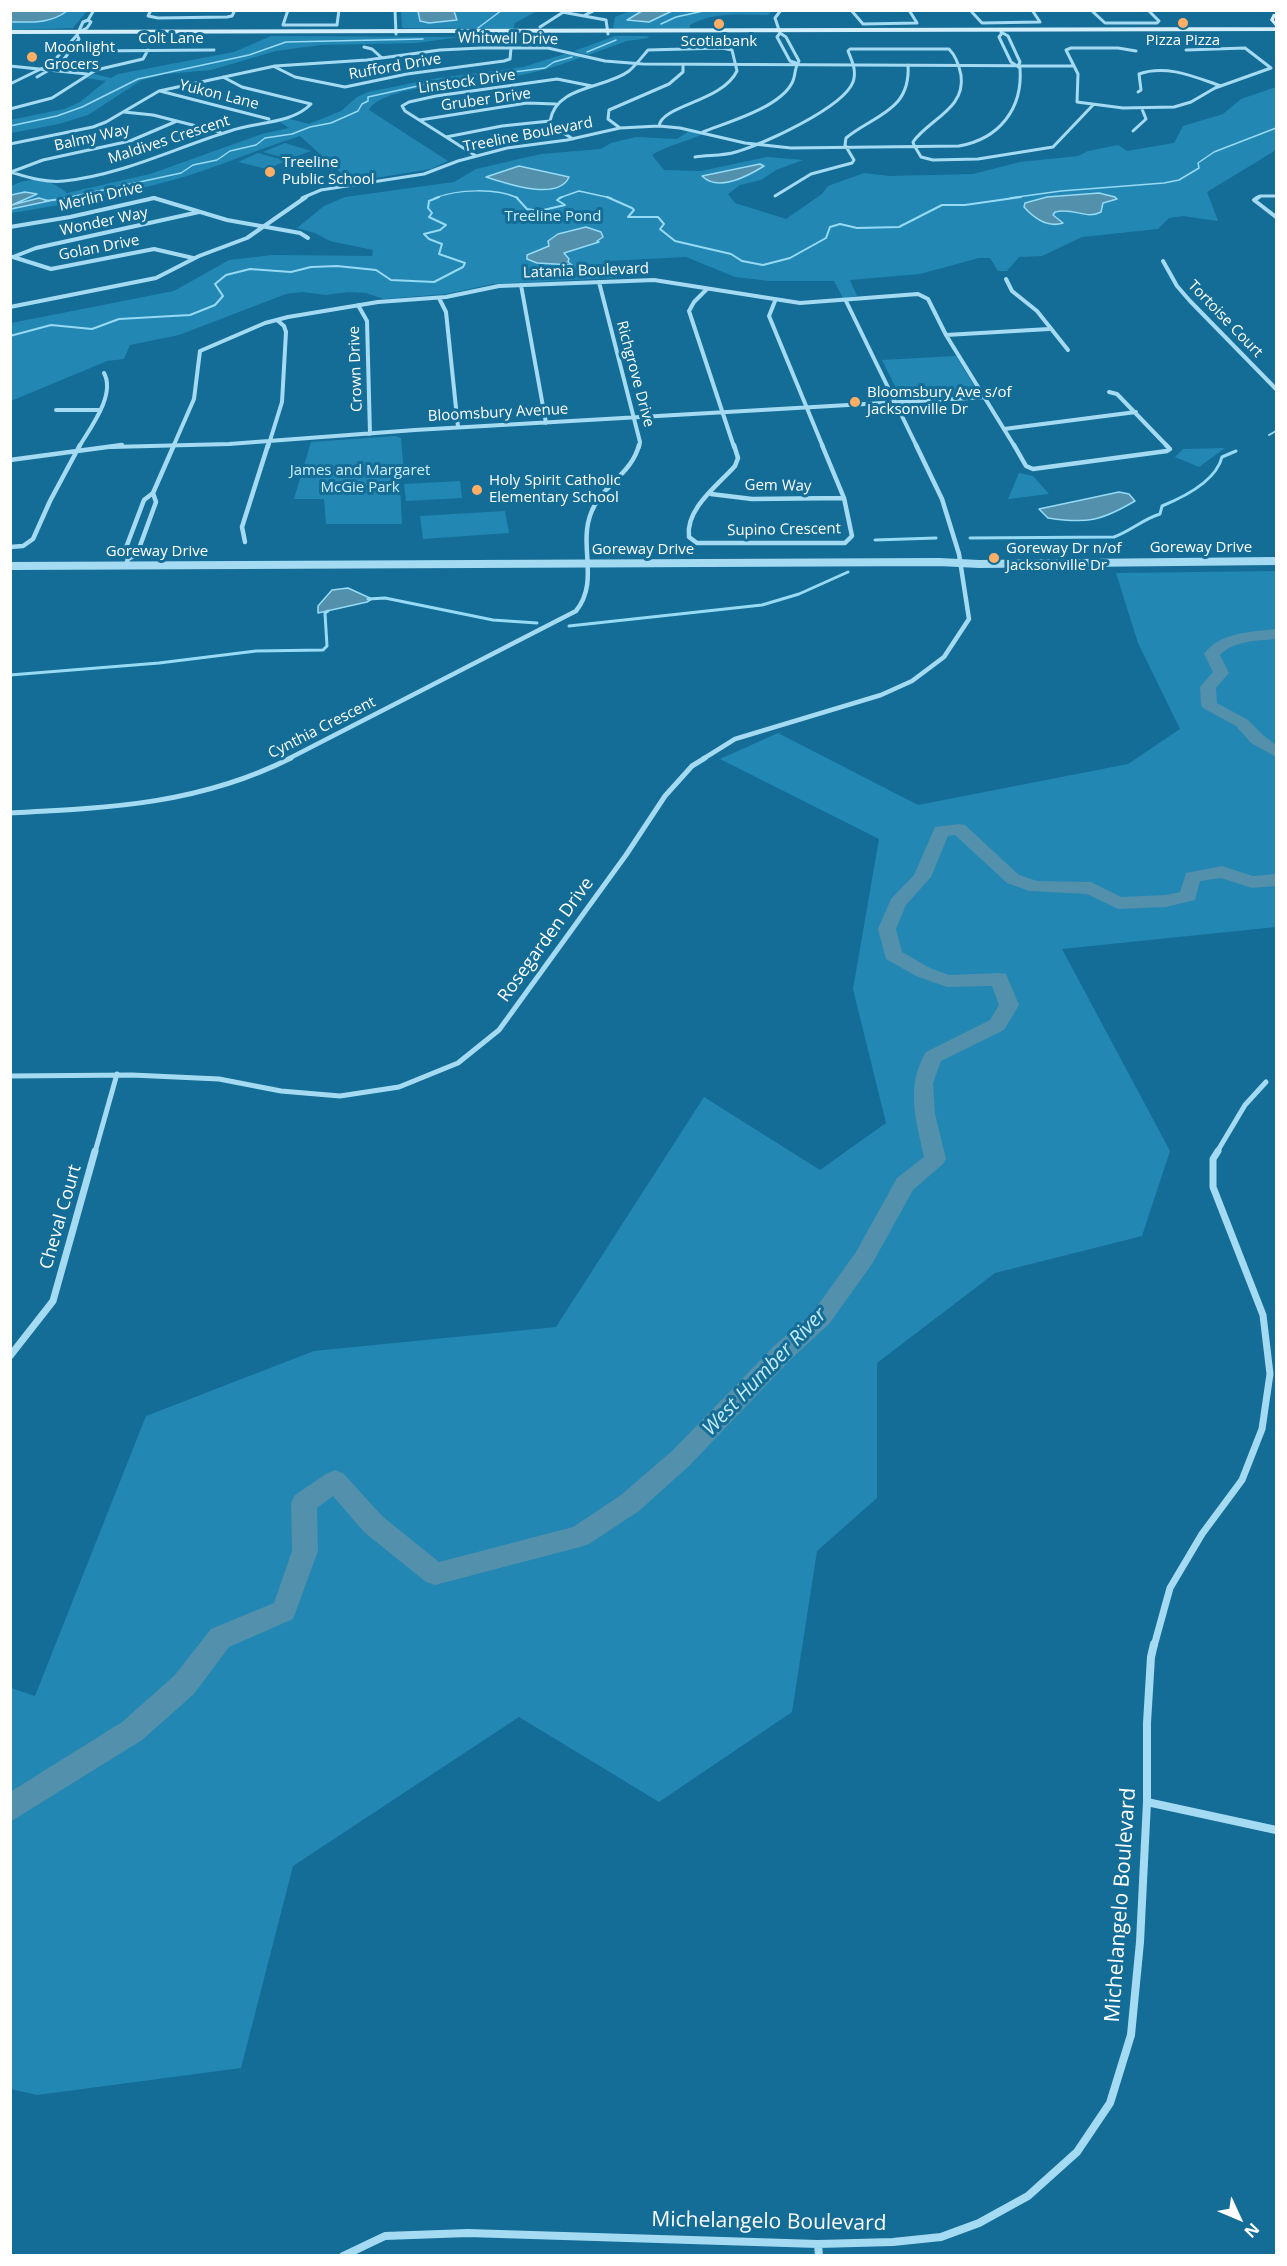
<!DOCTYPE html>
<style>
body{margin:0}
#map{position:relative;width:1287px;height:2266px;overflow:hidden;background:#146d97;font-family:"Open Sans",sans-serif}
canvas{display:block}
.frame{position:absolute;inset:0;border:12px solid #fff;pointer-events:none}
.north{position:absolute;left:1209px;top:2188px;width:60px;height:60px;-webkit-text-stroke:4px #146d97;paint-order:stroke;rotate:134deg;font-size:16px;font-weight:700;line-height:24px;text-align:center;color:#fff}
.north::after{content:'';display:block;margin:auto;width:21px;height:27px;background:#fff;clip-path:polygon(50% 0,100% 100%,50% 72%,0 100%)}
</style>
<div id="map">
<canvas width="1287" height="2266"></canvas>
<div class="frame"></div>
<div class="north">N</div>
</div>
<script>
const ctx = document.querySelector('canvas').getContext('2d');
ctx.lineJoin = 'round';
function paint(path, color) {
  ctx.fillStyle = color;
  ctx.fill(path, 'evenodd');
}
function stroke(path, color, width, dash) {
  ctx.strokeStyle = color;
  ctx.lineWidth = width;
  ctx.lineCap = dash ? 'butt' : 'round';
  ctx.setLineDash(dash || []);
  ctx.stroke(path);
}
function drawText(font, color, halo, rows, align = 'center') {
  ctx.font = font + ' "Open Sans",sans-serif';
  ctx.lineWidth = 6;
  ctx.setLineDash([]);
  ctx.textBaseline = 'middle';
  ctx.strokeStyle = halo;
  ctx.fillStyle = color;
  for (const [text, x, y, turn = 0] of rows) {
    ctx.save();
    ctx.translate(x, y);
    ctx.rotate((+turn || 0) * Math.PI / 180);
    ctx.textAlign = isNaN(turn) ? turn : align;
    if (halo) ctx.strokeText(text, 0, 0);
    ctx.fillText(text, 0, 0);
    ctx.restore();
  }
}
paint(new Path2D(`
 M 10,11 L 87,11 L 73,28 L 11,30 Z
 M 401,11 L 537,11 L 515,23 L 513,29 L 404,28 L 402,27 Z
 M 630,11 L 773,11 L 768,15 C 742,15 714,11 690,25 L 690,28 L 613,28 L 615,17 Z
 M 271,36 L 460,37 L 416,43 L 321,45 L 276,51 L 211,70 L 166,74 L 142,80 L 88,115 L 59,124 L 11,133 L 10,120 L 64,109 L 80,102 L 106,81 L 86,78 L 94,74 L 111,78 L 118,74 L 234,52 Z
 M 615,36 L 647,36 L 649,38 L 627,41 L 588,55 L 574,51 Z
 M 568,53 L 582,57 C 559,66 535,73 510,77 C 481,81 381,85 369,110 L 448,161 L 431,169 L 351,182 L 300,136 C 261,148 225,164 187,176 C 130,193 69,204 11,213 L 11,186 C 32,176 49,178 67,193 L 150,174 L 262,134 L 289,128 L 277,120 L 286,118 L 309,124 L 341,111 L 357,97 L 368,92 L 438,78 L 523,67 Z
 M 1276,87 L 1276,150 L 1207,192 L 1218,221 L 1183,216 L 1169,218 L 1158,229 L 1082,237 L 1042,256 L 1019,257 L 1007,271 L 998,271 L 990,258 L 979,258 L 920,274 L 850,280 L 857,296 L 843,298 L 834,281 L 770,281 L 735,277 L 686,257 L 608,261 L 612,278 L 493,284 L 446,294 L 384,299 L 366,293 L 348,292 L 326,295 L 302,292 L 286,294 L 179,335 L 130,345 L 124,359 L 107,361 L 11,401 L 11,323 L 174,291 L 229,260 L 273,255 L 372,256 L 373,250 L 330,241 L 315,233 L 297,228 L 324,206 L 345,197 L 454,182 L 476,169 L 541,154 L 601,149 L 611,143 L 636,137 L 677,139 L 689,131 L 703,134 C 686,142 668,145 652,155 L 664,170 L 701,171 L 767,157 L 803,160 L 776,170 L 761,180 L 740,185 L 728,194 L 735,203 L 786,219 L 822,194 L 828,186 L 864,173 L 889,176 L 973,174 L 1020,162 L 1078,156 L 1088,151 L 1118,145 L 1127,151 L 1174,143 L 1183,126 L 1223,114 L 1241,99 Z
 M 285,143 L 311,151 L 289,159 L 263,152 Z
 M 258,153 L 286,161 L 267,169 L 238,162 Z
 M 956,356 L 979,394 L 901,398 L 882,360 Z
 M 395,436 L 401,438 L 404,475 L 400,483 L 402,524 L 326,524 L 324,499 L 294,499 L 311,442 Z
 M 1225,448 L 1199,467 L 1175,457 L 1183,449 Z
 M 1019,473 L 1033,476 L 1049,494 L 1008,499 Z
 M 460,481 L 462,498 L 406,501 L 404,484 Z
 M 505,511 L 509,533 L 423,539 L 420,516 Z
 M 1276,571 L 1276,927 L 1062,949 L 1170,1151 L 1142,1236 L 995,1273 L 877,1363 L 877,1498 L 817,1551 L 792,1712 L 659,1802 L 519,1717 L 293,1866 L 241,2068 L 37,2095 L 11,2089 L 11,1688 L 35,1696 L 146,1416 L 314,1351 L 556,1327 L 704,1097 L 820,1170 L 886,1123 L 853,989 L 879,839 L 720,759 L 778,733 L 918,805 L 1128,764 L 1180,729 L 1138,643 L 1116,573 Z`), '#2387b4');
const water = new Path2D(`
 M 11,10 L 67,10 L 67,11 C 50,24 31,22 11,22 Z
 M 418,11 L 454,11 L 457,20 L 429,23 L 420,21 Z
 M 642,11 L 642,10 L 672,11 L 649,22 L 627,20 Z
 M 760,164 L 764,166 C 748,176 718,192 702,176 Z
 M 519,166 L 569,177 C 558,202 505,183 486,177 Z
 M 25,192 L 37,194 L 12,205 L 39,198 L 49,201 L 11,209 L 11,195 Z
 M 1099,193 L 1115,197 L 1117,199 L 1103,203 L 1101,212 C 1086,220 1074,207 1055,212 L 1053,215 L 1063,223 C 1048,228 1034,218 1024,207 L 1025,203 L 1047,197 Z
 M 586,227 L 601,232 L 603,237 L 597,241 L 599,242 L 564,253 L 569,259 L 568,262 L 572,265 L 537,263 L 527,259 L 527,255 L 549,246 L 548,241 L 558,234 Z
 M 1119,492 L 1129,494 L 1135,501 C 1101,521 1087,524 1048,518 L 1039,509 Z
 M 348,588 L 372,599 L 367,602 L 318,613 L 318,606 L 332,590 Z`);
paint(water, '#5290ac');
stroke(water, '#97daf5', 1.5);
stroke(new Path2D(`
 M 661,24 L 676,17 L 708,10
 M 478,28 L 502,10
 M 587,52 L 616,40
 M 10,126 L 57,116 L 82,107 L 138,79 L 249,55 L 286,42 L 423,39
 M 66,198 L 181,173 L 193,165 L 217,160 L 230,151 L 256,145 L 265,138 L 292,134 L 310,127 L 331,123 L 358,111 L 362,104 L 368,101 L 368,97 L 436,82 L 545,68 L 554,62 L 572,57
 M 435,198 C 458,189 496,188 518,198
 M 559,198 L 579,191 L 611,198
 M 1010,198 L 1061,191 L 1164,183 L 1179,180 L 1199,168 L 1198,163 L 1214,152 L 1276,128`), '#97daf5', 1.5);
stroke(new Path2D(`
 M 516,197 L 527,209 L 539,211 L 565,205 L 557,200 L 562,197
 M 607,197 L 632,208 L 634,210 L 628,217 L 658,217 L 664,224 L 660,229 L 675,241 L 731,254 L 742,261 L 763,265 L 790,258 L 826,238 L 830,227 L 840,224 L 857,228 L 899,227 L 942,205 L 965,205 L 1021,197
 M 45,201 L 78,197
 M 10,336 L 51,325 L 92,329 L 119,319 L 190,315 L 215,305 L 223,296 L 215,284 L 226,275 L 250,269 L 291,272 L 311,267 L 337,266 L 376,270 L 391,280 L 434,282 L 463,267 L 465,263 L 439,254 L 442,244 L 429,239 L 424,234 L 440,230 L 446,225 L 429,217 L 432,213 L 428,208 L 429,201 L 439,197
 M 1269,435 L 1276,431`), '#97daf5', 2);
stroke(new Path2D(`
 M 970,538 L 1114,537 C 1131,531 1143,519 1160,514 L 1162,506 C 1184,497 1216,481 1222,457 L 1236,451
 M 875,540 L 936,538
 M 368,599 L 385,598 L 493,620 L 537,623
 M 569,626 L 762,605 L 799,594 L 848,572
 M 10,675 L 159,663 L 256,651 L 323,650 L 327,646 L 325,613 L 328,611`), '#97daf5', 3);
paint(new Path2D(`
 M 1276,629 L 1276,639 C 1257,641 1235,640 1220,655 L 1229,673 L 1216,688 L 1217,703 L 1248,720 L 1263,735 L 1276,745 L 1276,757 L 1251,743 L 1236,726 L 1203,708 L 1201,705 L 1200,687 L 1213,672 L 1204,654 C 1220,632 1251,632 1276,629 Z
 M 959,824 L 965,825 L 1019,875 L 1037,881 L 1091,882 L 1121,897 L 1166,895 L 1180,892 L 1186,873 L 1222,866 L 1253,876 L 1276,874 L 1276,886 L 1252,888 L 1221,878 L 1200,881 L 1195,900 L 1166,907 L 1118,909 L 1087,894 L 1029,891 L 1007,883 L 955,835 L 948,836 L 931,877 L 906,905 L 896,929 L 902,952 L 930,968 L 949,975 L 999,973 L 1006,974 L 1019,1005 L 1004,1030 L 941,1061 L 933,1083 L 935,1114 L 946,1159 L 943,1164 L 913,1190 L 872,1264 L 829,1324 L 790,1360 L 690,1465 L 639,1511 L 589,1544 L 580,1547 L 435,1585 L 426,1582 L 364,1532 L 333,1496 L 317,1508 L 318,1551 L 293,1619 L 229,1647 L 194,1694 L 142,1740 L 10,1822 L 10,1792 L 122,1722 L 174,1676 L 211,1629 L 274,1603 L 292,1551 L 291,1503 L 295,1495 L 326,1474 L 335,1470 L 344,1474 L 382,1516 L 439,1562 L 573,1527 L 621,1495 L 672,1451 L 774,1346 L 813,1312 L 856,1252 L 897,1178 L 924,1157 C 916,1119 905,1087 926,1052 L 990,1020 L 999,1005 L 992,986 L 947,987 L 916,976 L 886,959 L 878,929 L 891,899 L 914,875 L 935,827 Z`), '#5290ac');
stroke(new Path2D(`
 M 151,10 L 148,16 L 158,18 L 227,17 L 232,16 L 235,10
 M 288,10 L 283,25 L 337,25 L 339,10
 M 395,10 L 396,34
 M 781,10 L 775,18 L 780,33 L 777,37 L 790,61 L 796,63
 M 851,10 L 863,24 L 917,23 L 909,10
 M 970,10 L 982,23 L 1040,22 L 1032,10
 M 1091,10 L 1105,23 L 1157,23 L 1159,21 L 1148,10
 M 562,12 L 606,20 L 608,34
 M 585,15 L 595,10
 M 540,27 L 565,11
 M 79,32 L 87,28 L 91,22 L 88,20
 M 1001,32 L 1008,36 L 1020,62 L 1018,66
 M 364,47 L 372,49 L 382,58
 M 91,51 L 214,50
 M 1136,51 L 1118,48 L 1071,48 L 1066,50 L 1078,74 L 1077,102 L 1123,108 L 1174,107 L 1191,102 L 1215,88 L 1271,68 L 1245,48 L 1186,50
 M 10,66 L 87,74
 M 275,67 L 295,77 L 345,87 L 407,74 L 504,61 L 510,59 L 511,48
 M 37,77 L 61,63 L 79,39 L 77,35
 M 10,84 L 51,64 L 77,35 L 83,22 L 88,20 L 94,10
 M 160,91 L 269,119
 M 1138,92 L 1141,90 L 1139,74 C 1166,64 1195,77 1221,86
 M 10,109 L 52,98 L 96,70 L 143,59 L 148,50
 M 124,112 L 153,115 L 220,132
 M 420,120 L 527,103 L 556,104
 M 620,128 L 608,119 L 609,110 L 669,84 L 683,72 L 683,64
 M 1133,131 L 1146,119 L 1142,109
 M 703,132 C 728,122 779,108 792,83 C 796,76 794,68 799,61 L 786,37 L 780,33
 M 446,137 L 502,126 L 550,121
 M 573,139 L 557,129 L 550,121 C 556,85 605,89 629,71 C 636,65 642,57 648,50 L 722,48 L 732,50 L 737,71 C 722,102 662,105 659,126
 M 10,144 L 93,127 L 106,122 L 159,91 L 275,66 L 367,60 L 440,50 L 481,48 L 548,48 L 605,61 L 643,64 L 1074,66
 M 914,145 L 921,157 L 933,160 L 978,159 L 1053,147 L 1093,105
 M 476,156 L 405,111 L 402,106 L 409,102 L 436,96 L 557,79 L 592,86
 M 695,157 C 709,155 723,156 736,152 C 763,144 843,108 853,82 C 857,71 852,61 848,51 L 850,49 L 949,49 C 956,56 959,65 961,75 C 966,109 929,119 913,142 L 914,145
 M 10,172 C 27,177 45,183 64,181 C 122,175 175,148 230,131 C 255,122 292,124 311,104 L 242,87 L 223,77
 M 11,172 L 43,160 L 130,141 L 177,121
 M 775,196 L 811,174 L 852,163 L 854,160 L 845,145 L 846,138 C 874,115 911,111 908,65
 M 152,198 L 155,198
 M 302,198 L 321,190 L 424,174 L 458,161 L 507,148 L 567,140 L 620,128 L 659,126 L 680,128 L 745,143 L 791,148 L 959,146 C 999,139 1023,109 1020,68 L 1011,62 L 999,37 L 1002,33
 M 1256,198 L 1260,196 L 1276,196`), '#a5dbf2', 3);
stroke(new Path2D(`
 M 1259,197 L 1254,200 L 1276,217
 M 10,227 L 70,217 L 154,198 L 227,220 L 300,233 L 308,238
 M 13,257 L 36,248 L 199,212
 M 13,257 L 51,269 L 154,249 L 193,258
 M 1163,261 L 1177,286 L 1190,301 L 1276,389
 M 1006,279 L 1012,291 L 1037,311 L 1068,350
 M 599,282 L 640,442 L 639,447
 M 521,285 L 546,423
 M 707,289 L 694,302 L 689,311 L 734,447
 M 439,298 L 446,312 L 458,427
 M 775,301 L 769,316 L 823,447
 M 846,301 L 917,447
 M 358,305 L 367,321 L 370,434
 M 10,307 L 156,278 L 199,256 L 247,238 L 306,197
 M 946,335 L 1049,329
 M 1109,392 L 1117,394 L 1168,447
 M 56,410 L 99,410
 M 1004,429 L 1136,412
 M 79,447 C 90,428 116,395 104,373
 M 111,447 L 229,444 L 415,430 L 987,397
 M 173,447 L 194,399 L 200,351 L 265,323 L 288,317 L 378,302 L 446,297 L 499,286 L 654,280 L 800,303 L 918,294 L 928,299 L 946,335 L 1015,447
 M 268,447 L 282,402 L 286,332 L 284,326 L 277,320`), '#a5dbf2', 4);
stroke(new Path2D(`
 M 734,445 L 738,458 L 735,466 C 718,485 685,509 689,537 L 697,543 L 845,543 L 852,536 L 844,498 L 822,445
 M 1014,445 L 1026,466 L 1033,469 L 1167,451 L 1170,449 L 1166,445
 M 10,460 L 122,445
 M 711,494 L 752,499 L 844,498
 M 245,542 L 242,527 L 268,445
 M 10,547 L 23,546 L 33,539 L 50,501 L 80,445
 M 128,559 L 137,554 L 156,502 L 153,493
 M 126,565 L 128,559 L 124,553 L 144,500 L 153,493 L 174,445
 M 288,759 L 576,611 C 600,581 578,546 591,513 C 601,486 632,474 639,445
 M 703,759 L 735,739 L 881,695 L 912,681 L 944,657 L 969,619 L 959,554 L 942,499 L 916,445`), '#a5dbf2', 4.5);
stroke(new Path2D(`
 M 10,813 C 110,808 200,804 291,758
 M 10,1076 L 132,1075 L 219,1079 L 281,1091 L 340,1096 L 399,1087 L 458,1063 L 499,1030 L 626,855 L 665,796 L 692,766 L 705,758
 M 95,1152 L 117,1074
 M 1217,1152 L 1245,1105 L 1266,1082`), '#a5dbf2', 5);
stroke(new Path2D(`
 M 10,1356 L 53,1301 L 95,1151
 M 1154,1646 L 1170,1588 L 1202,1534 L 1242,1480 L 1262,1429 L 1270,1374 L 1263,1315 L 1213,1187 L 1213,1159 L 1218,1151`), '#a5dbf2', 7);
stroke(new Path2D(`
 M 1147,1802 L 1276,1830
 M 818,2244 L 819,2256
 M 343,2256 L 385,2236 L 468,2233 L 818,2244 L 893,2242 L 941,2237 L 979,2223 L 1028,2196 L 1077,2152 L 1110,2103 L 1131,2035 L 1140,1942 L 1147,1802 L 1147,1723 L 1151,1657 L 1154,1644`), '#a5dbf2', 8);
stroke(new Path2D(`
 M 10,566 L 939,562 L 979,564 L 1276,561`), '#a5dbf2', 8);
paint(new Path2D(`
 M 1273,14 L 1276,14 L 1274,20 L 1276,23 L 1276,31 L 10,34 L 10,30 L 1276,27 L 1270,20 Z`), '#d4effc');
for (const [x, y, r, color] of [
 [1183,23,6,"#ffae66"],
 [719,24,6,"#ffae66"],
 [32,57,6,"#ffae66"],
 [270,172,6,"#ffae66"],
 [855,402,6,"#ffae66"],
 [477,490,6,"#ffae66"],
 [994,558,6,"#ffae66"]
]) {
  const dot = new Path2D();
  dot.arc(x, y, r, 0, 2 * Math.PI);
  ctx.fillStyle = color;
  ctx.fill(dot);
  stroke(dot, '#146d97', 2);
}
drawText('15px', '#fff', '#146d97', [
 ["Colt Lane",171,39],
 ["Whitwell Drive",508,39,1],
 ["Rufford Drive",395,67,-10],
 ["Linstock Drive",467,82,-8],
 ["Yukon Lane",219,95,14],
 ["Gruber Drive",486,100,-8],
 ["Treeline Boulevard",528,135,-11],
 ["Balmy Way",92,138,-13],
 ["Maldives Crescent",169,140,-18],
 ["Merlin Drive",101,197,-13],
 ["Wonder Way",104,222,-12],
 ["Golan Drive",99,248,-11],
 ["Latania Boulevard",586,271,-2],
 ["Tortoise Court",1225,319,46],
 ["Crown Drive",356,369,-92],
 ["Richgrove Drive",635,374,75],
 ["Bloomsbury Avenue",498,413,-3],
 ["Gem Way",778,486,1],
 ["Supino Crescent",784,530,-1],
 ["Goreway Drive",1201,548],
 ["Goreway Drive",643,550],
 ["Goreway Drive",157,552],
 ["Cynthia Crescent",322,728,-27]
]);
drawText('15px', '#fff', '#146d97', [
 ["Pizza Pizza",1183,41,"center"],
 ["Scotiabank",719,42,"center"],
 ["Moonlight",44,48],
 ["Grocers",44,65],
 ["Treeline",282,163],
 ["Public School",282,180],
 ["Bloomsbury Ave s/of",867,393],
 ["Jacksonville Dr",867,410],
 ["Holy Spirit Catholic",489,481],
 ["Elementary School",489,498],
 ["Goreway Dr n/of",1006,549],
 ["Jacksonville Dr",1006,566]
], 'left');
drawText('15px', '#cdeefd', '#146d97', [
 ["Treeline Pond",553,217],
 ["James and Margaret",360,471],
 ["McGie Park",360,488]
]);
drawText('18px', '#fff', '#146d97', [
 ["Rosegarden Drive",546,940,-54],
 ["Cheval Court",61,1217,-74]
]);
drawText('italic 20px', '#c4ebfa', '#146d97', [
 ["West Humber River",765,1372,-46]
]);
drawText('21px', '#fff', '#146d97', [
 ["Michelangelo Boulevard",1121,1905,-86],
 ["Michelangelo Boulevard",769,2222,1]
]);
</script>
